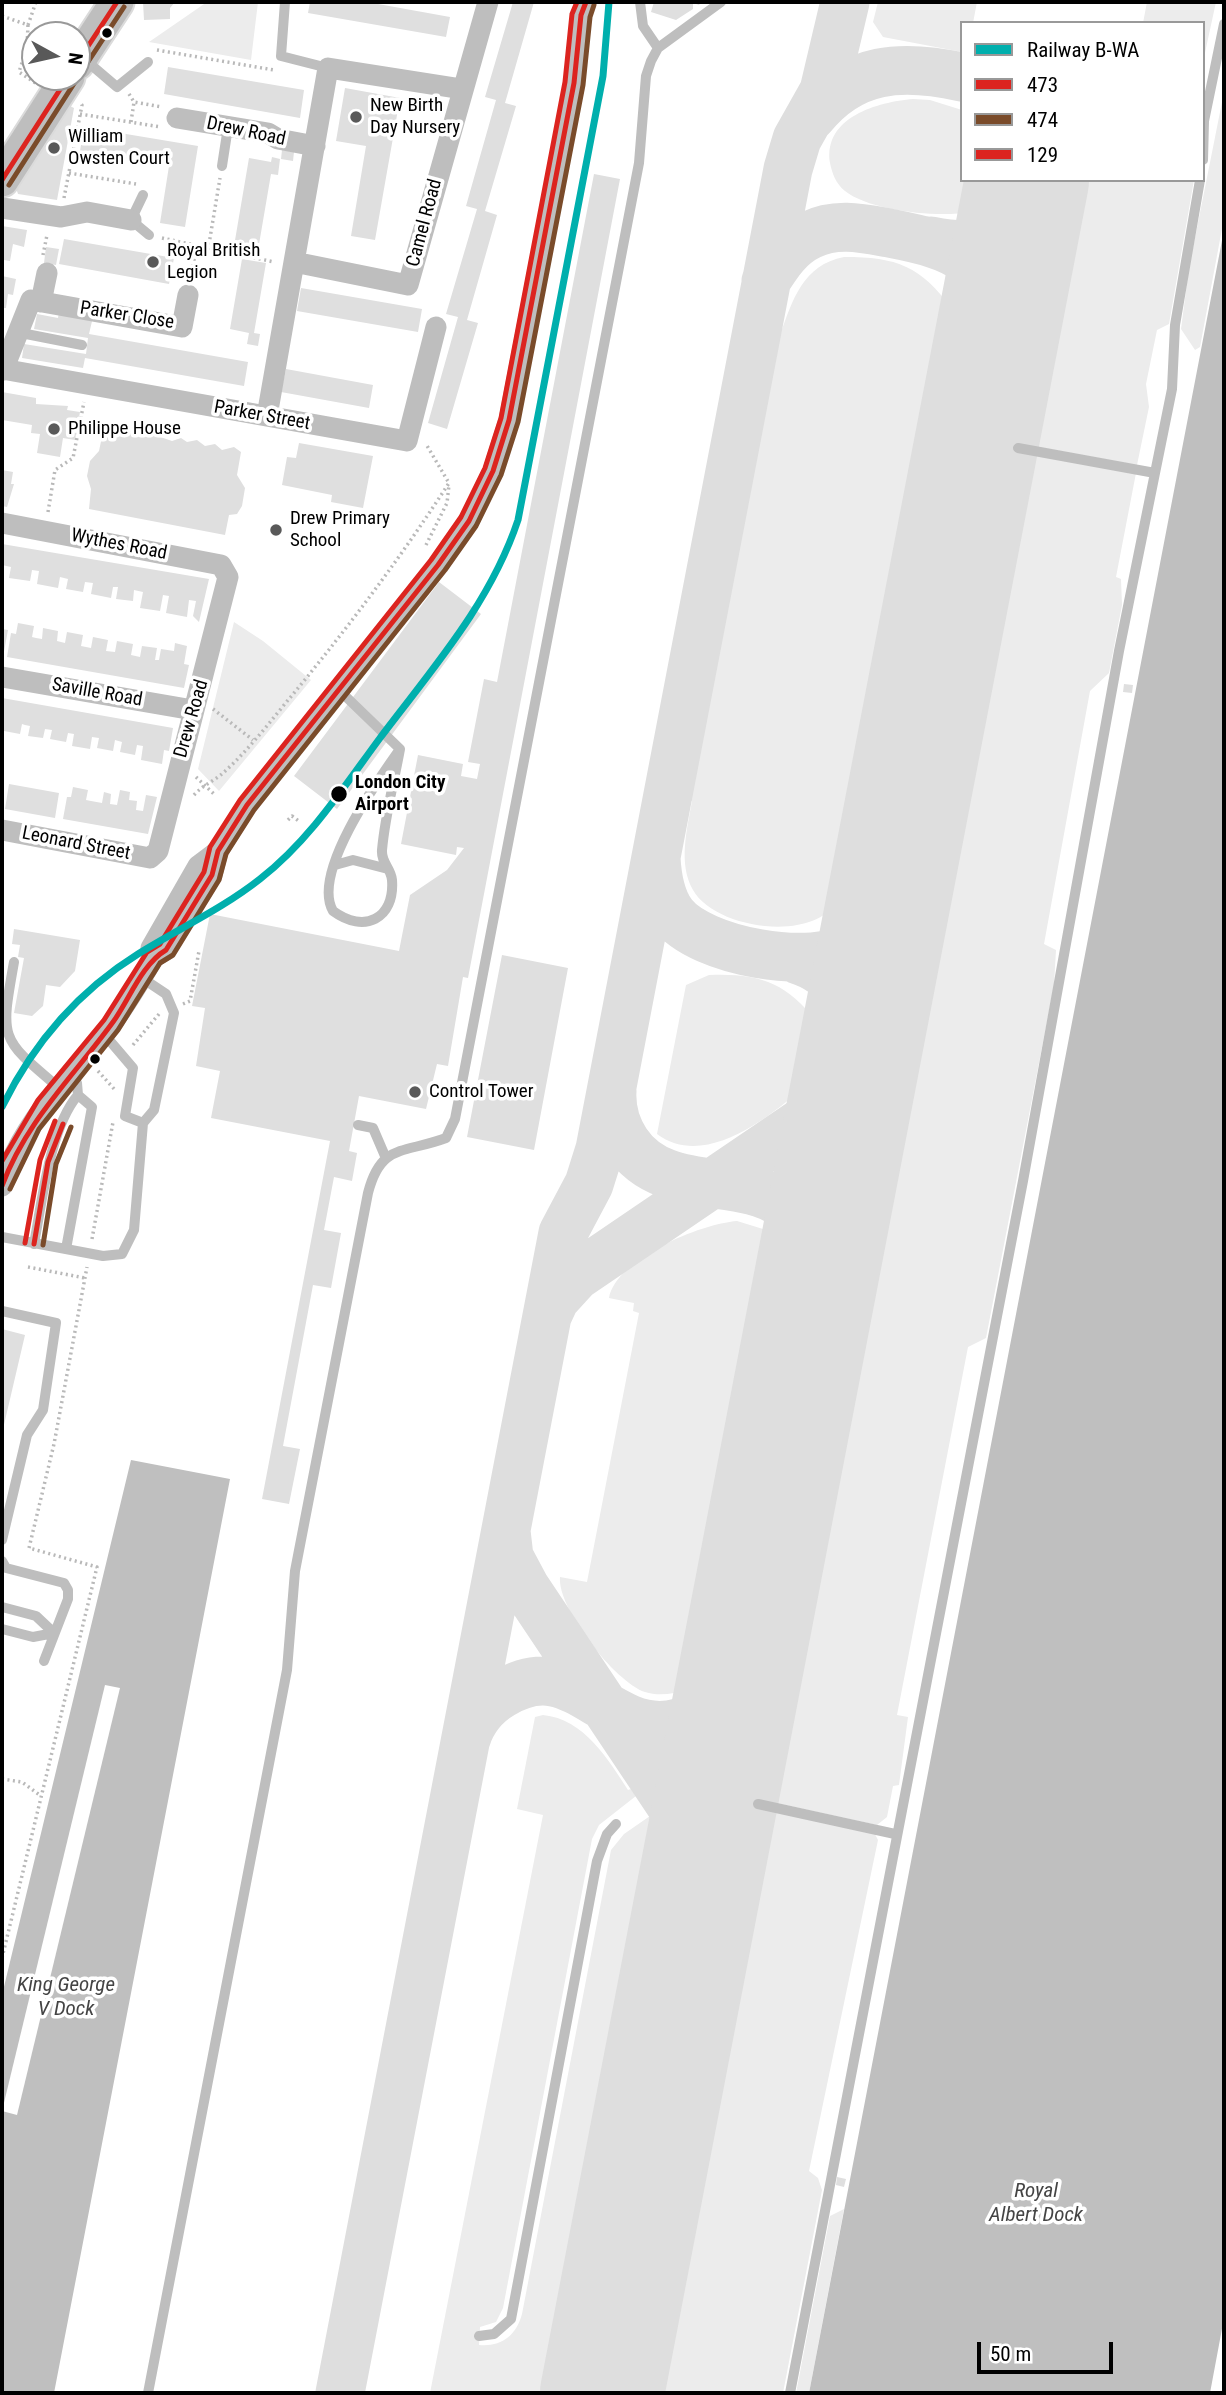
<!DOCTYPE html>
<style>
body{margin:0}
#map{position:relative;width:1226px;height:2395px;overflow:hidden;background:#fff;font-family:"Roboto Condensed",sans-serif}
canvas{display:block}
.frame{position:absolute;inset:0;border:4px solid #000;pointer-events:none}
.legend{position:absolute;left:960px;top:21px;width:245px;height:161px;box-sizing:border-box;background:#fff;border:2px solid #999;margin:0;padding:9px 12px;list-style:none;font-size:21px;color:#000}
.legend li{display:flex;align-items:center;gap:14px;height:35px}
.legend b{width:35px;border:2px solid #999}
.north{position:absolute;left:21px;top:21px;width:70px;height:70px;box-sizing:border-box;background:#fff;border:2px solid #999;border-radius:50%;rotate:98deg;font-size:19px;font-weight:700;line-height:28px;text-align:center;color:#000}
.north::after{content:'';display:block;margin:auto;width:24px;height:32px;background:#595959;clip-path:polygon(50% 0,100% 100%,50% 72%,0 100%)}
.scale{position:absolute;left:977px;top:2342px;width:136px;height:32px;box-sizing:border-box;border:4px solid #000;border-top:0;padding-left:9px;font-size:21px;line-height:24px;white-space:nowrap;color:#000;-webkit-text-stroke:5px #fff;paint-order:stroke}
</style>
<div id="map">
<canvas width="1226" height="2395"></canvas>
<div class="frame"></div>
<ul class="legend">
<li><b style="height:9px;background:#00afad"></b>Railway B-WA</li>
<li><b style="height:9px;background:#dc241f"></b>473</li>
<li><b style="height:9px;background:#7a4b2a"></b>474</li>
<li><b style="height:9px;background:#dc241f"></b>129</li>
</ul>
<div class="north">N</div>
<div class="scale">50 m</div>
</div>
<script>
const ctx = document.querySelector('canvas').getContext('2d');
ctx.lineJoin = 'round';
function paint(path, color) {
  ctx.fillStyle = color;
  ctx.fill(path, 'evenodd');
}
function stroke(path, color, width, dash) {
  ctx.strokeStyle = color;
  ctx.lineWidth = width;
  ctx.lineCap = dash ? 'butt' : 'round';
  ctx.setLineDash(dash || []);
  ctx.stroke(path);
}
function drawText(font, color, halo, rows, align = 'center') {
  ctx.font = font + ' "Roboto Condensed",sans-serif';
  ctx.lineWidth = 7;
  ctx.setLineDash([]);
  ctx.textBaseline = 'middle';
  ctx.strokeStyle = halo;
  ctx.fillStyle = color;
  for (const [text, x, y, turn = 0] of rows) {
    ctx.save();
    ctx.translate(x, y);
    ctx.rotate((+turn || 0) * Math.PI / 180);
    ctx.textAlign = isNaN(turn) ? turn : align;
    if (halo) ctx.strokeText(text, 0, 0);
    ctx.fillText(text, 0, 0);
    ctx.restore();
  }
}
paint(new Path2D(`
 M 207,2 L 258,2 L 251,60 L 149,42 Z
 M 878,2 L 977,2 L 973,23 L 962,23 L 962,52 L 883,37 L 873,22 Z
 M 1147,2 L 1216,2 L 1203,62 L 1203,23 L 1143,23 Z
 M 1224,92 L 1224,218 L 1200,347 L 1195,350 L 1181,329 L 1189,268 Z
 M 913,99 L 930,100 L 962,110 L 962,180 L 975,180 L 970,212 C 939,218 870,211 845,191 C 836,184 832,173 830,163 C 823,117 878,102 913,99 Z
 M 1078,180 L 1194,180 L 1169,324 L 1157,330 L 1146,384 L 1149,407 L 1137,465 L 1027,445 Z
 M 844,257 C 897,257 921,266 952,309 L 840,895 C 821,945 715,930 693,890 C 678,864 687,829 692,801 L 687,800 L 777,335 L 780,335 C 793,299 803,265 844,257 Z
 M 1026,452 L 1136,473 L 1116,577 L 1121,579 L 1122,605 L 1109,673 L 1090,691 L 1044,944 L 1056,950 L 1054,985 L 986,1338 L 968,1347 L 897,1715 L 908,1717 L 899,1785 L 893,1786 L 887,1817 L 877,1825 L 767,1801 Z
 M 234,622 L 263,641 L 311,680 L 219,791 L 198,769 Z
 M 709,975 C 758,973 786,982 816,1021 L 803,1088 C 767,1119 704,1169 657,1134 L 686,985 Z
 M 737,1221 L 763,1229 L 774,1239 L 688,1690 C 674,1693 660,1697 645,1692 C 615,1682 557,1608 560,1577 L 587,1582 L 639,1313 L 633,1311 L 634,1303 L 609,1298 C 617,1258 700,1224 737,1221 Z
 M 543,1715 C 584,1719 608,1759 628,1790 L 631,1789 L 636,1796 L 599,1825 L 592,1839 L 503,2308 L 496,2322 L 480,2327 L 479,2345 C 501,2347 516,2336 522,2314 L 611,1850 L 624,1834 L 650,1816 L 661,1832 L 553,2393 L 430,2393 L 543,1815 L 517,1809 L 535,1717 Z
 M 765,1810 L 875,1834 L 878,1840 L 809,2171 L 818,2178 L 822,2190 L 783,2393 L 653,2393 Z
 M 844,2209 L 809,2393 L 796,2393 L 830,2216 Z`), '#ececec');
paint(new Path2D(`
 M 1224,230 L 1224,2318 L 1210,2393 L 809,2393 Z
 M 131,1460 L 230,1479 L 54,2393 L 2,2393 L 2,1995 Z`), '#bfbfbf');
paint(new Path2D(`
 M 105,1685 L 120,1688 L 17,2115 L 2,2111 Z`), '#fff');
stroke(new Path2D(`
 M 811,117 C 852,66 902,64 962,77
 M 931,241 C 988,252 1016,240 1027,180
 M 766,281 C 778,262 789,245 810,235 C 836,222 862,228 889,233 C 956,246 994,258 997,335
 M 656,858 C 657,876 661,899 672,914 C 701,952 814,971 853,946 C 871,934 878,916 889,899
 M 796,959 C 841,973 855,1006 860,1049
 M 612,1091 C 611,1109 616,1127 626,1142 C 678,1221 811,1137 815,1284
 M 548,1314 L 555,1299 L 576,1276 L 829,1104 L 857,1066
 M 506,1531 L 509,1557 L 525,1587 L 690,1834 L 699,1867 L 699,1890
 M 466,1739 C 472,1720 485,1704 502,1694 C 556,1661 583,1699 629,1719 C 680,1740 723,1706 742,1661
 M 340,2393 L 563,1233 L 589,1184 L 600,1149 L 788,169 L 797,139 L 824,91 L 845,2`), '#dedede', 49);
stroke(new Path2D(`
 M 602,2393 L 1027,180`), '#dedede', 124);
paint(new Path2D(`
 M 143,2 L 175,2 L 170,8 L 170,19 L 144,20 Z
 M 310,2 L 367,2 L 450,17 L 446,37 L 308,13 Z
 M 513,2 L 534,2 L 505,103 L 516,106 L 485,211 L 497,215 L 467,320 L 478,323 L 447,429 L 428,423 L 458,317 L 446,314 L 477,209 L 466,206 L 496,100 L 485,97 Z
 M 654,2 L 701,2 L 699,5 L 693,3 L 693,9 L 676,20 L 651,12 Z
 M 168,67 L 304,90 L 300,118 L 164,94 Z
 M 345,88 L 400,98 L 375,240 L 351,236 L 366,146 L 336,141 Z
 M 68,105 L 74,108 L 57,200 L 18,194 L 16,188 Z
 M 84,127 L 198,146 L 185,227 L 160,223 L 169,166 L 80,151 Z
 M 282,150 L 294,152 L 293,161 L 281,159 Z
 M 272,157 L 280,159 L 278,175 L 271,174 L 257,256 L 233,252 L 249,158 L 271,162 Z
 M 594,174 L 620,179 L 468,978 L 463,977 L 448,1066 L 437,1064 L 426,1109 L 359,1096 L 349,1151 L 357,1153 L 352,1181 L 334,1177 L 324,1230 L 341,1233 L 331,1288 L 313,1285 L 283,1446 L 300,1449 L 289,1504 L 262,1499 L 330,1141 L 211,1118 L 220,1071 L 196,1066 L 205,1008 L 192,1006 L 210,914 L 399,951 L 410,895 L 447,870 L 464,848 L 457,847 L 456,855 L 401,844 L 418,755 L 463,764 L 461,776 L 477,779 L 480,764 L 468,762 L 484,679 L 497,682 Z
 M 2,226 L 27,230 L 24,247 L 13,244 L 10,261 L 4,260 L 3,265 Z
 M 64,239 L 174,258 L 169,284 L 59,264 Z
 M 46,247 L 59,249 L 56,265 L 44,263 Z
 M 242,259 L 266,263 L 254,333 L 260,334 L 258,346 L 247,344 L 249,333 L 230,329 Z
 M 2,276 L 16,279 L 13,295 L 8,294 L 6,308 L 2,308 Z
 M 301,288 L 422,309 L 418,332 L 297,311 Z
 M 59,311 L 93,317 L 89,334 L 248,362 L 244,386 L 85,358 L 83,368 L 22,358 L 24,344 L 86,354 L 88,338 L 34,329 L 37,314 L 58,318 Z
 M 286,369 L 373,385 L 369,408 L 281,392 Z
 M 2,392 L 36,398 L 36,404 L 68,406 L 67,410 L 80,412 L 75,440 L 63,438 L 60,457 L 37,453 L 40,434 L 31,433 L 32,425 L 2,420 Z
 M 111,425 L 119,429 L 129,428 L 136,434 L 146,432 L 172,441 L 181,438 L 187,442 L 197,440 L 205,446 L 215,444 L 222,450 L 234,447 L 241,452 L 237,475 L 245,488 L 242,506 L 237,514 L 229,515 L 225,535 L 89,509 L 91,489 L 87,476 L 90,461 L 99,451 L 104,427 Z
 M 299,443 L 373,456 L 363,508 L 331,502 L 332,495 L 282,485 L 287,457 L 296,458 Z
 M 2,470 L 13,472 L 11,484 L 14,484 L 7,507 L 2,506 Z
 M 2,544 L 209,579 L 199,622 L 193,616 L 196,601 L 189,600 L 187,617 L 166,613 L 169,596 L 163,595 L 160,611 L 140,608 L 143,592 L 134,590 L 133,601 L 116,599 L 118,587 L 113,587 L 111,598 L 91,594 L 93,583 L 85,582 L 83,592 L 66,589 L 68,579 L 60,577 L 58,588 L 37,584 L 39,571 L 32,570 L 30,581 L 9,578 L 11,567 L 2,565 Z
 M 439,582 L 481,614 L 337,809 L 294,776 Z
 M 18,623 L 34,626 L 32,637 L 36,638 L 42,639 L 43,628 L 58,631 L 57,641 L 65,643 L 67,632 L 83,635 L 81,646 L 91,648 L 93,637 L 108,640 L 106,651 L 115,652 L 117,641 L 133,644 L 131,655 L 140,657 L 142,646 L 157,648 L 155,660 L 159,660 L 161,649 L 174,651 L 175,643 L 187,646 L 184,664 L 189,665 L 184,688 L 7,657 L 11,633 L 16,634 Z
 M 2,629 L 8,630 L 3,657 L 2,657 Z
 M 1124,684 L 1133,685 L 1132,693 L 1123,692 Z
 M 2,698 L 173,728 L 169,751 L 164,750 L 162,764 L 141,760 L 143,746 L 137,745 L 135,755 L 120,752 L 122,742 L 115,740 L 113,751 L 97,748 L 99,738 L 92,737 L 90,749 L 72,746 L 74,734 L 68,733 L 66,742 L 50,739 L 52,730 L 45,729 L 43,738 L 28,736 L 30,726 L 25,725 L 22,724 L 20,734 L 4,731 Z
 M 9,784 L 59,793 L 55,818 L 5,809 Z
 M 73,787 L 88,790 L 86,800 L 91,801 L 102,803 L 104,792 L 111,794 L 110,804 L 117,805 L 120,790 L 130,792 L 129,800 L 137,801 L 136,810 L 143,811 L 146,795 L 157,797 L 148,834 L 63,819 L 67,797 L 71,797 Z
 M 14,929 L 80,940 L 75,971 L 60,987 L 46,985 L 43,1006 L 32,1016 L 14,1013 L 24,958 L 18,957 L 20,945 L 12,944 Z
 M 502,955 L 568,968 L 534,1150 L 467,1137 Z
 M 2,1329 L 25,1335 L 3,1429 L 2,1429 Z
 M 837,2177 L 846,2179 L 844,2187 L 836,2185 Z`), '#dfdfdf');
const primary = new Path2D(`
 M 77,63 L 117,2
 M 2,180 L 68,77`);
stroke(primary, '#dbdbdb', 37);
stroke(new Path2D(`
 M 2,16 L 28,25 L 27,47 L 19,72 L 37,84
 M 28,25 L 36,2
 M 157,50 L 274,70
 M 129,94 L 134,102 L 162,107
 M 80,114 L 161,127
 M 131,122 L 134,102
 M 69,173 L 136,184
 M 64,198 L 82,105 L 80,103
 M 162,238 L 274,262
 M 208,250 L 220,178
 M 43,255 L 47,235
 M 191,277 L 196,248
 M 48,512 L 55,470 L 73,458 L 84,402
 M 426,545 L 447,503 L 449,485
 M 213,709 L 253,740
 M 196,777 L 215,795
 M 194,795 C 203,785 214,781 223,773 C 249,750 272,719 294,693 C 350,625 401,557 449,483 L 426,444
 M 288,820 L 292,816 L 300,822
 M 183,1004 L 190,1001 L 199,951
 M 133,1045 L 159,1014
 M 98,1071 L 116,1091
 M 92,1239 L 113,1122
 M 28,1267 L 85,1278
 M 2,1779 L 22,1782 L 41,1796
 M 2,1958 L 97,1567 L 29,1548 L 54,1444 L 87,1267
 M 1223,2393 L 1224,2388`), '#b9b9b9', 3.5, [2, 3.5]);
stroke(new Path2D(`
 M 285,2 L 281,56 L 328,68
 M 640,2 L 643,26 L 658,48
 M 83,58 L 117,87 L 148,62
 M 1203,160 L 1204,121 L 1224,24
 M 222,166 L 228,127
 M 143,195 L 131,220 L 149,235
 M 16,332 L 82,345
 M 1018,448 L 1155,473
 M 339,690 L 400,749
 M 400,749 C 394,782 385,816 382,850 C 381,863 391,868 392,880 C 395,919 364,934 333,911 C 311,873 378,780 400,749 Z
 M 335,865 L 353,860 L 388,869
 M 14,962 C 0,1040 0,1038 58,1087
 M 104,1034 L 133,1068 L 125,1116 L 143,1123 L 154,1110 L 174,1013 L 166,994 L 142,978
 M 358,1125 L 373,1128 L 385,1156
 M 2,1237 L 103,1256 L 122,1254 L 134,1230 L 143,1123
 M 34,1244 C 42,1202 50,1127 78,1095
 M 66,1249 L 92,1107 L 78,1095 L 77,1083 L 70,1074
 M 2,1311 L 56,1323 L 43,1410 L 27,1435 L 2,1540
 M 2,1561 L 6,1568 L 64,1583 L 68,1590 L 68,1599 L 44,1661
 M 2,1607 L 36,1616 L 54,1633
 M 2,1629 L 33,1637 L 54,1633
 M 758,1804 L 895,1834
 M 479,2336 L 494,2334 L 511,2319 L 597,1861 L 607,1834 L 616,1824
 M 148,2393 L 287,1670 L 295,1571 L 368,1193 C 381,1143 403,1154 446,1138 L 455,1119 L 639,163 L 646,76 L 651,61 L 658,48 L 721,2
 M 790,2393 L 1023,1181 L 1119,651 L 1172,389 L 1175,325 L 1200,180`), '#bebebe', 10);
stroke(new Path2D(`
 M 177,118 L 268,133 L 278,139 L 315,146
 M 2,208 L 61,217 L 87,212 L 131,220
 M 294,262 L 408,285 L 488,2
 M 41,302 L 47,273
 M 2,369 L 407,441 L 436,327
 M 3,370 L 31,300 L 182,327 L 188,295
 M 267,416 L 328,68 L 462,89
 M 2,523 L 221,565 L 228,577 L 158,851 L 150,858 L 2,830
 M 2,677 L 193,710
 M 153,955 L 151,948 L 198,866 L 218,851
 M 2,1186 C 20,1126 65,1082 104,1034 C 123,1010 139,983 154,957 L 166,950 L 212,875 L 218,851 L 247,805 L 438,565 L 469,521 L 493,471 L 509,420 L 574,83 L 581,15 L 586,2`), '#bebebe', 21);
stroke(primary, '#bebebe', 33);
stroke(new Path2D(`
 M 77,63 L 117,2
 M 2,180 L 68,77
 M 2,1186 C 26,1121 73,1077 113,1022 C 129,1000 142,964 166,950 L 212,875 L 218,851 L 247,805 L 438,565 L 469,521 L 493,471 L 509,420 L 574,83 L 581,15 L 586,2
 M 34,1244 L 48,1162 L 63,1124`), '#dc241f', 5);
stroke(new Path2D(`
 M 84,68 L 124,7
 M 9,185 L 75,82
 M 10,1189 L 39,1129 L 118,1030 L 160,963 L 173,955 L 219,880 L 226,854 L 254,810 L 445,570 L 476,526 L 501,475 L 518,422 L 583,85 L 590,17 L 594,5
 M 43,1245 L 56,1164 L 71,1127`), '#7a4b2a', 5);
stroke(new Path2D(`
 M 2,1161 L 38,1100 L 104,1020 L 147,952 L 160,944 L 204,872 L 210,847 L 240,800 L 431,560 L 461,517 L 485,468 L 501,418 L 565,82 L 572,14 L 577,2
 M 25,1243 L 40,1160 L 55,1121`), '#dc241f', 5);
stroke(new Path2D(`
 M 2,1107 C 33,1044 77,992 138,954 C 178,929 222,909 260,879 C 309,841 343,788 380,738 C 432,669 490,604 518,520 L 603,76 L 609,2`), '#00afad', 7);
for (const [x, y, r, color] of [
 [107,33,6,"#000"],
 [356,117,7,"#595959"],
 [54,148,7,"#595959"],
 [153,262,7,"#595959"],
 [54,429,7,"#595959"],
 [276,530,7,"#595959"],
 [339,794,9,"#000"],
 [95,1059,6,"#000"],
 [415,1092,7,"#595959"]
]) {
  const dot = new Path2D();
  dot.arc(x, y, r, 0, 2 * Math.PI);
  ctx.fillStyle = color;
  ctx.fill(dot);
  stroke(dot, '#fff', 2.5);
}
drawText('19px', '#000', '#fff', [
 ["New Birth",370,106],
 ["Day Nursery",370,128],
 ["William",68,137],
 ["Owsten Court",68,159],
 ["Royal British",167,251],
 ["Legion",167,273],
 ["Philippe House",68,429],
 ["Drew Primary",290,519],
 ["School",290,541],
 ["Control Tower",429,1092]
], 'left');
drawText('19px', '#000', '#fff', [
 ["Drew Road",246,132,12],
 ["Camel Road",425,223,-75],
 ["Parker Close",127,316,9],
 ["Parker Street",262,416,10],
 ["Wythes Road",119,545,11],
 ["Saville Road",97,693,10],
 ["Drew Road",192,719,-74],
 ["Leonard Street",76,844,11]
]);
drawText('bold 19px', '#000', '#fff', [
 ["London City",355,783],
 ["Airport",355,805]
], 'left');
drawText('italic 21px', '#444', '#fff', [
 ["King George",66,1986],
 ["V Dock",66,2010],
 ["Royal",1036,2192],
 ["Albert Dock",1036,2216]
]);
</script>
